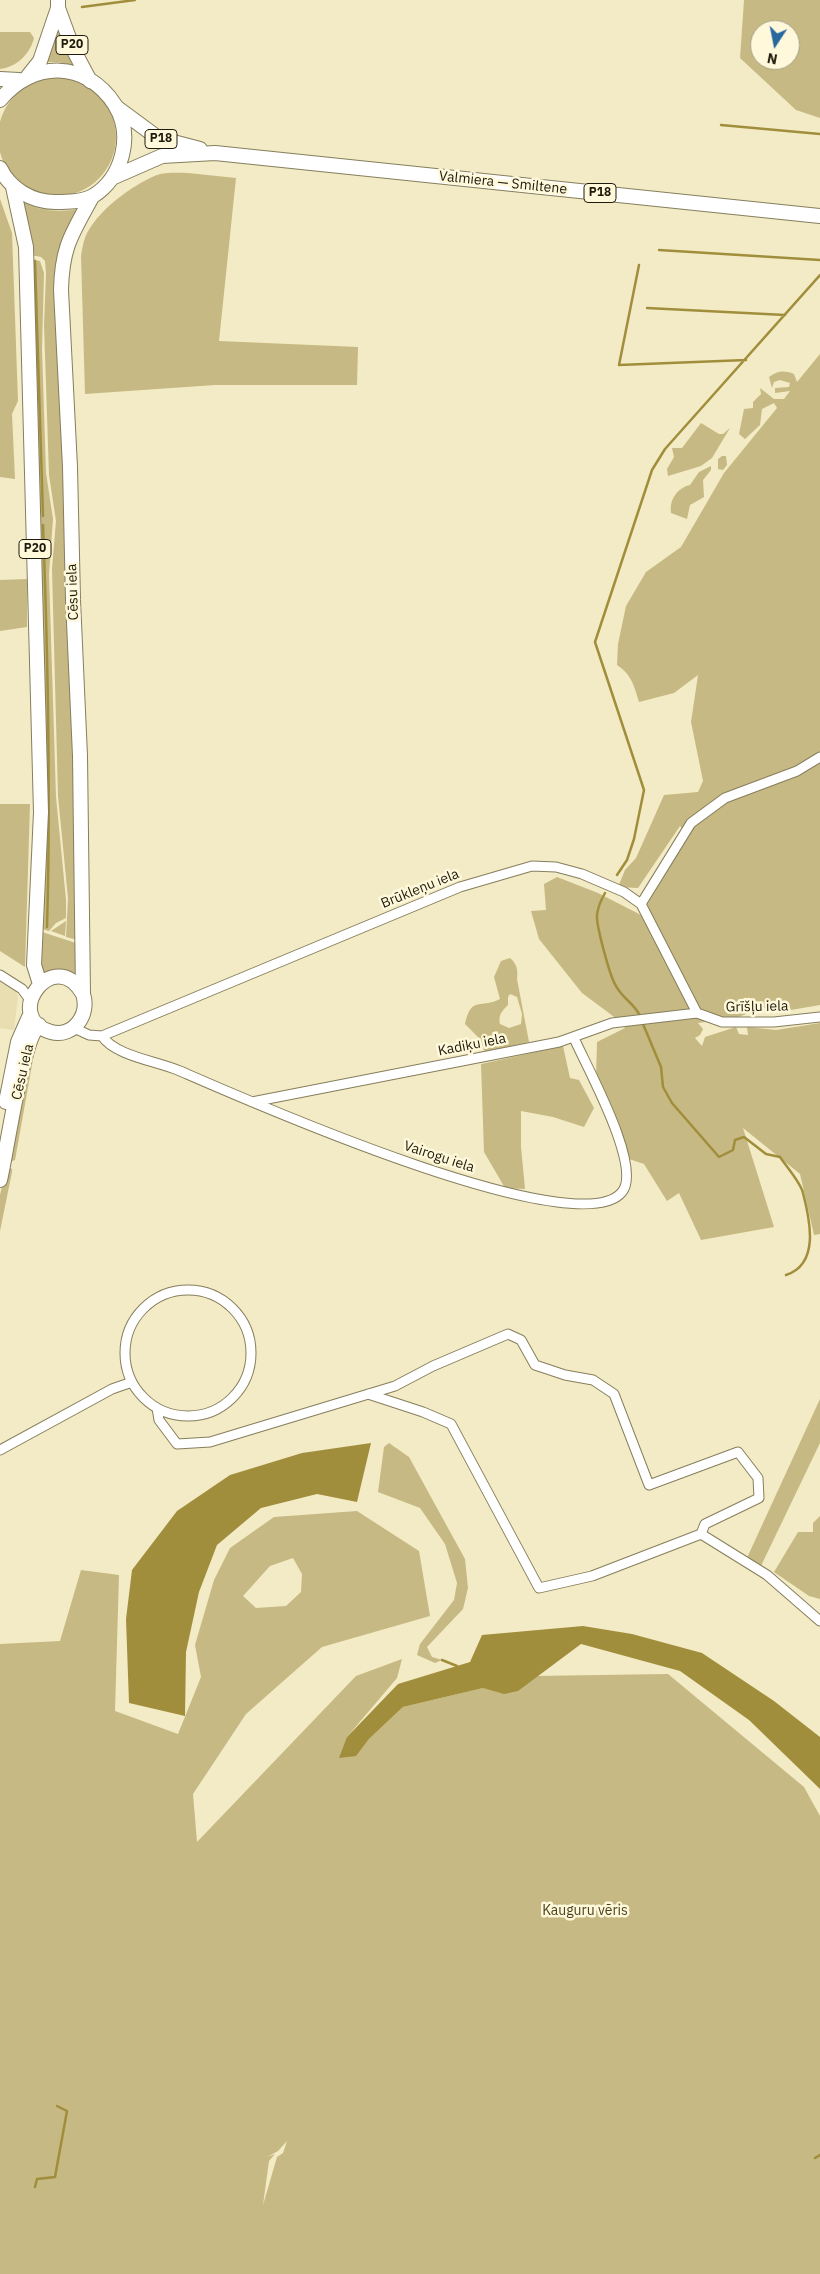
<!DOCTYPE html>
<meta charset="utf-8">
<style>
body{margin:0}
#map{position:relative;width:820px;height:2274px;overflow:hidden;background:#f3ebc5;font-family:"IBM Plex Sans",sans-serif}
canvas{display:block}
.north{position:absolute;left:750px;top:20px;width:50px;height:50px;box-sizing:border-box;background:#fff8da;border:1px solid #a5a088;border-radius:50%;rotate:191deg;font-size:14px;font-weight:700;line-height:20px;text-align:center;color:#1e1b0d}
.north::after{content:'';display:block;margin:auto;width:18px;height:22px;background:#27699f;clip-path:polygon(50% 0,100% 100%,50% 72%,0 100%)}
</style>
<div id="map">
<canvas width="820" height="2274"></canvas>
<div class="north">N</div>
</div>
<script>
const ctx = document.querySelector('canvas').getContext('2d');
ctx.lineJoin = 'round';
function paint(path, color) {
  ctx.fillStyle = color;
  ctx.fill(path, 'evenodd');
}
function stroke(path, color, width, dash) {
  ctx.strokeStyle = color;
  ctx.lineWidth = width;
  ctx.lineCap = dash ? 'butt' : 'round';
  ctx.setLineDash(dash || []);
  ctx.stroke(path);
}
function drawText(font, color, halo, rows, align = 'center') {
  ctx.font = font + ' "IBM Plex Sans",sans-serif';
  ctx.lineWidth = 5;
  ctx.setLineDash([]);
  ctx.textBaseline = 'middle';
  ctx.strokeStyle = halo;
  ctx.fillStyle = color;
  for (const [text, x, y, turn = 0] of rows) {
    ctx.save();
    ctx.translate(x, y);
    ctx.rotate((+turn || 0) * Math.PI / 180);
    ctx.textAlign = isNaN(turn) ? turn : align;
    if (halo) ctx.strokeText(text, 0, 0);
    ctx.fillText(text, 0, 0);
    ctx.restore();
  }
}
paint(new Path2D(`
 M 0,982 L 15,991 L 18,996 L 14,1030 L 0,1028 Z`), '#e8deb1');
paint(new Path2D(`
 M 744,0 L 820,0 L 820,118 L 796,110 L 740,58 ZM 760,30 L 790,30 L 790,60 L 760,60 Z
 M 56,23 L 75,66 L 58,62 L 46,62 Z
 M 0,32 L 30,32 L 34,38 C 30,54 17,67 0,69 Z
 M-2 137a59 59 0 1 1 118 0a59 59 0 1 1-118 0Z
 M 188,173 L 236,178 L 219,341 L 358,347 L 357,385 L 215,385 L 85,394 L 81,256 C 82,250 83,243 85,238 C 95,212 132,185 157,175 C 166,172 178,173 188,173 Z
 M 0,199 L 12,233 L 18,401 L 12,414 L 15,479 L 0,477 Z
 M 22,201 C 39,212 60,212 80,209 L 62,240 L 58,263 L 78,940 L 66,937 L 68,898 L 58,796 L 52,569 L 56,521 L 49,475 L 44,325 L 46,274 L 45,261 L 41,257 L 31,255 Z
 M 31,259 L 40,261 L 44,273 L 42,349 L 46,473 L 53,519 L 49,574 L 56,797 L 66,900 L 66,918 L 56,923 L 49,931 L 42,929 L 46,790 Z
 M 820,354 L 820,1005 L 779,1012 L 757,1006 C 744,1021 716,1020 698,1023 L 703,1029 L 700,1035 L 695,1038 L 702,1046 L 705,1037 L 736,1027 L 739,1034 L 748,1035 L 747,1027 L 776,1030 L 820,1023 L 820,1234 L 814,1235 L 800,1174 L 743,1128 L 774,1227 L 701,1240 L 679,1193 L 667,1201 L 644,1164 L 629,1159 L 596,1079 L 597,1042 L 625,1028 L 621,1022 L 582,993 L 539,939 L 531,911 L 546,910 L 544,884 L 557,877 L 598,893 L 641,915 L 688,837 L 680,826 L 638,888 L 618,887 L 625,870 L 636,858 L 664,795 L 698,792 L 703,781 L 691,722 L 698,675 L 674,693 L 639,702 C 634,686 632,675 617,665 L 618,644 L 626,606 L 646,572 L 681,547 L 724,473 L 777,408 L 774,403 L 762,409 L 760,425 L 745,439 L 739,434 L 744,409 L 753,408 L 753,402 L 761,394 L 760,388 L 774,399 L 784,399 L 790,391 L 775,393 L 775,388 L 789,387 L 790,383 L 780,380 L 774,382 L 772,388 L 769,377 C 778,371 783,370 794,374 L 797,382 Z
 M 701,423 L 719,434 L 723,434 L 730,428 L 712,458 L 701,466 L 668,476 L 667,469 L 674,457 L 672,448 L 682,448 Z
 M 722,456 L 726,456 L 727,465 L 723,470 L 718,469 L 718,459 Z
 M 711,466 L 711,470 L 703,480 L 704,497 L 690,505 L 687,519 L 671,513 C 669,500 677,488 690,485 L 699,472 Z
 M 27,579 L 27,627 L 0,631 L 0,580 Z
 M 0,804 L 30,804 L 25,967 L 0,951 Z
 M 66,921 L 65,936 L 51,931 Z
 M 42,932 L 79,944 L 79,978 L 53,973 L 39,972 Z
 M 510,958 C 517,964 518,970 517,979 L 529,1042 L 485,1052 L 479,1038 L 465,1024 C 471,995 482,1009 500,999 L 494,977 L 501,961 ZM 510,994 L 517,997 L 522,1014 L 521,1024 L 509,1028 L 500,1024 C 498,1015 502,1011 508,1005 L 508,997 Z
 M 37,1037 L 15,1160 L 10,1162 L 17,1110 Z
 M 563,1046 L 570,1078 L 579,1080 L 594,1108 L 584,1127 L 553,1117 L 521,1111 L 521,1147 L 525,1189 L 505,1188 L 484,1152 L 481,1064 Z
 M 7,1167 L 12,1169 L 12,1172 L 0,1231 L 0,1195 Z
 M 820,1399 L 820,1443 L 760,1568 L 746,1560 Z
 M 389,1443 L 409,1457 L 465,1559 L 468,1588 L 463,1609 L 427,1647 L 432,1657 L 442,1660 L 435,1663 L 417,1655 L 420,1644 L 454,1600 L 457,1583 L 445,1544 L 420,1508 L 378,1492 L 384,1447 Z
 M 357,1511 L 419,1551 L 430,1616 L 322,1647 L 246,1714 L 193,1794 L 197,1842 L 356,1676 L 402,1659 L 397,1678 L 347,1737 L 356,1755 L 369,1739 L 403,1707 L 533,1676 L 668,1674 L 804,1787 L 820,1816 L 820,2274 L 0,2274 L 0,1644 L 60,1641 L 81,1570 L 119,1575 L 115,1711 L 178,1734 L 201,1677 L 195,1645 L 214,1580 L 230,1548 L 274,1517 ZM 293,1558 L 302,1574 L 301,1592 L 286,1606 L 256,1608 L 243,1596 L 270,1566 ZM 287,2141 L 283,2153 L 277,2157 L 263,2205 L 269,2161 L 275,2154 L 267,2157 L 278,2151 Z
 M 820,1516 L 820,1599 L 809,1596 L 774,1572 L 798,1532 L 813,1532 L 813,1523 Z`), '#c6b983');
paint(new Path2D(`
 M 371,1443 L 357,1502 L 317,1494 L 261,1508 L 217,1545 L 199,1592 L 186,1652 L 185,1716 L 129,1703 L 126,1619 L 132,1570 L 177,1511 L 230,1475 L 302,1453 Z
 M 583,1626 L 632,1634 L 702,1653 L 774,1701 L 820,1737 L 820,1789 L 749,1720 L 680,1671 L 581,1644 L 518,1691 L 504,1694 L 483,1688 L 403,1707 L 369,1739 L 356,1756 L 339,1758 L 347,1737 L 398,1684 L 470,1662 L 482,1635 Z`), '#a18e3c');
stroke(new Path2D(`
 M 82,7 L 135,0
 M 721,125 L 820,134
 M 659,250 L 820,260
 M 35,261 L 43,516
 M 639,265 L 619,365 L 746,360
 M 647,308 L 785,315
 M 43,525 C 48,659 51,793 47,927
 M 617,875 L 627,860 L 634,839 L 644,790 L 595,642 L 652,470 L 665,449 L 820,275
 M 605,893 C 601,900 598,906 597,915 C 596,925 610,977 616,986 C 622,998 635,1004 640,1016
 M 643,1024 L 661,1067 L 663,1087 L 672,1103 L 719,1157 L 733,1150 L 735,1140 L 744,1137 L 766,1154 L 780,1157 C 786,1166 801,1183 803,1193 C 810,1220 820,1264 786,1275
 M 442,1660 L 457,1666
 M 815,2158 L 820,2155
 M 35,2187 L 37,2179 L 55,2177 L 67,2111 L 57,2106`), '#a18e3c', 2.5);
const minor = new Path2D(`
 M 641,904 L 691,823 L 725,798 L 797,771 L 820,757
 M 0,975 L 22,989 L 30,1000
 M 74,1028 L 89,1035 L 102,1036 L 460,887 L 532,866 L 556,867 L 582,874 L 624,892 L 641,904 L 697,1013
 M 102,1036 C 115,1056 157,1061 180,1071 C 240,1097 578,1247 622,1192 C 643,1167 586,1066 574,1038
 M 252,1102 L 559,1042 L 612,1023 L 697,1013 L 722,1022 L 774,1022 L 820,1017
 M125 1353a63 63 0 1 1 126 0a63 63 0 1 1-126 0Z
 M 368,1394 L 423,1412 L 451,1424 L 539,1588 L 592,1576 L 701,1534 L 767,1575 L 820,1621
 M 157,1408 L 159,1420 L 177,1444 L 210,1442 L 395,1386 L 433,1366 L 508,1334 L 521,1340 L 535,1365 L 565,1375 L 593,1380 L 614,1394 L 649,1485 L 738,1452 L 758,1478 L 759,1498 L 705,1524 L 701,1534
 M 0,1450 L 112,1389 L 132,1382`);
const primary = new Path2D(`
 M 58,8 L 73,49 L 90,81
 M 28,76 L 40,61 L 58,8 L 58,0
 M 0,79 L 19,80
 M 0,100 C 33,60 86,60 115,105 C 134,136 122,178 93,196 C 82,202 67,202 55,202 C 32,202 10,189 0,168
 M 116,107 L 158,138 L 200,149
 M 114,177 L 162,156 L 215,153 L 820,216
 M 13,187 L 26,247 L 41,812 L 34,965 L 40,984
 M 83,994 C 54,943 0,1018 51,1032 C 73,1038 90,1015 83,994 L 80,756 L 73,600 L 70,467 L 61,290 C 62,246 72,234 92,197
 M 6,1102 L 18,1042 L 29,1017
 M 0,1180 C 7,1151 22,1040 39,1025`);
stroke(minor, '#867e5c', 11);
stroke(primary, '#867e5c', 16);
stroke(minor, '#fff', 9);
stroke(primary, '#fff', 14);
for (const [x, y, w] of [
 [72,45,32],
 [161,139,32],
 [600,193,32],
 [35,549,32]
]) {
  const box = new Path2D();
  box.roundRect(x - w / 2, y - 9.5, w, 19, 4);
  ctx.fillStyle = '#fff8da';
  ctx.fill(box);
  stroke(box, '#1e1b0d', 1);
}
drawText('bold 12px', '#1e1b0d', null, [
 ["P20",72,45],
 ["P18",161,139],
 ["P18",600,193],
 ["P20",35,549]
]);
drawText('14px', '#1e1b0d', '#fff8da', [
 ["Valmiera — Smiltene",503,183,6],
 ["Cēsu iela",73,592,-92],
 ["Brūkleņu iela",420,889,-22],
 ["Grīšļu iela",757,1007,-1],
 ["Kadiķu iela",472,1045,-11],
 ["Cēsu iela",23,1072,-77],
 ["Vairogu iela",439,1157,18]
]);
drawText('14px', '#4a421e', '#fff8da', [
 ["Kauguru vēris",585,1911]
]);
</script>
